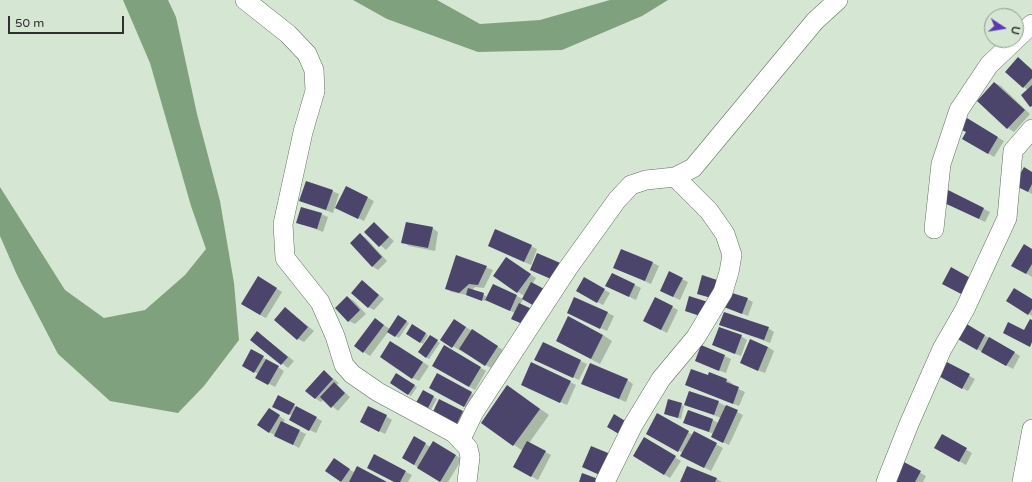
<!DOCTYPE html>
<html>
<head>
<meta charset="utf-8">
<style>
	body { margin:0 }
	#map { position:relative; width:1032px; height:482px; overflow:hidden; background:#d5e6d3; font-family:"Varela Round",sans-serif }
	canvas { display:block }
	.north { position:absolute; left:984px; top:8px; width:40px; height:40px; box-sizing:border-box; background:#d5e6d3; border:1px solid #929e90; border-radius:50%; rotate:102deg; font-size:11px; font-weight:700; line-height:16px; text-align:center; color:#2d332c }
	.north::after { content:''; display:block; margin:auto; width:14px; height:18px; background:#5c39b2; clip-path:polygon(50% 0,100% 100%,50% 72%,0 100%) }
	.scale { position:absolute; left:8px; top:16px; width:116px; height:18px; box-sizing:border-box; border:2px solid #2d332c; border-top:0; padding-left:5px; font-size:12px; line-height:14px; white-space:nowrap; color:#2d332c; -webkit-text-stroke:3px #d5e6d3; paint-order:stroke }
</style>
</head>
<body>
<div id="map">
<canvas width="1032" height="482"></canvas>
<div class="north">U</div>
<div class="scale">50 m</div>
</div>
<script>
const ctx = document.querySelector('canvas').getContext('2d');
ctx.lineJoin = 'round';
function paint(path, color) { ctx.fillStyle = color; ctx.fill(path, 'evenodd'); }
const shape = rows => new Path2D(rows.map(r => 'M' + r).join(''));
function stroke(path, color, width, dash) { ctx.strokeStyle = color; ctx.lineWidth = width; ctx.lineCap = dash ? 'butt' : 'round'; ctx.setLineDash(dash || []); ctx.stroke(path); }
paint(shape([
	[123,0,168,0,176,17,197,114,220,201,234,283,239,340,204,386,178,413,110,401,58,354,17,275,0,236,0,187,65,290,104,318,145,310,185,275,206,249,191,206,150,63],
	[353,0,437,0,480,24,540,20,610,0,668,0,642,16,562,50,478,52,387,19]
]), '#80a17d');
paint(shape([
	[1018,58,1032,69,1032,107,1028,90,1024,87],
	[995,83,1001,86,1030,114,1014,132,1008,128],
	[967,119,1004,141,994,157,964,138,967,132],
	[1032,173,1032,194,1016,185],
	[946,190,990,212,985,222,948,204],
	[332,191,339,194,333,213,300,201],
	[368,198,374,201,364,221,343,211],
	[321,214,328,217,323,232,298,222],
	[374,223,394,241,386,250,365,232],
	[432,228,438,232,435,251,409,246,403,242],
	[360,235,366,238,387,261,378,270,372,266],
	[531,246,537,249,531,265,495,249],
	[1032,250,1032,277,1013,265],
	[457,257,493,270,484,288,475,287,472,290,486,296,485,301,467,295,452,292,446,289],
	[512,262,536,278,515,313,493,303,493,285,523,299,524,296,494,276],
	[653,263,659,266,651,284,614,268],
	[612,274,641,288,636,300,613,289],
	[584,278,610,293,603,305,577,291],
	[682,279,688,282,680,300,667,294],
	[264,281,282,292,266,318,260,315],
	[362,281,384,299,374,310,368,307],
	[347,297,354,301,366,314,355,324,349,321],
	[747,299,753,302,748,316,725,307],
	[1032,299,1032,316,1008,300],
	[672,307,678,310,667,333,650,324],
	[285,308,314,331,304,342,298,339],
	[568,313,608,313,614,316,607,331],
	[401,318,409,323,399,338,388,332,370,356,364,352,375,319,390,329],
	[461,324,503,350,491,368,442,340],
	[721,324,768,328,774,332,770,343],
	[965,324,1020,356,1013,369,957,338],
	[412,325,428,335,423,344,407,334],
	[257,332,294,361,288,368,252,340],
	[603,335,612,341,600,364,566,346],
	[741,336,747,340,741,356,713,345],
	[433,338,440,343,429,359,426,357],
	[543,344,587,364,579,380,542,363],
	[397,345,429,366,419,381,413,378],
	[444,346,486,371,475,390,433,365],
	[702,346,731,359,726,373,702,364],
	[768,347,774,351,765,373,747,366],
	[252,350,284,371,275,387,257,377,258,374,243,365],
	[943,361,975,379,968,391,936,374],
	[324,372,339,383,337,385,350,397,338,411,324,399,321,402,315,398],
	[709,373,727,380,733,384,732,386,745,392,739,406,686,385,708,376],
	[396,374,417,387,411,396,391,383],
	[438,374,478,397,471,410,430,388],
	[627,380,633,384,626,402,589,387],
	[570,382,576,385,567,405,528,388],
	[508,386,549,415,529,443,551,455,538,480,514,467,523,451,482,423],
	[424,391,437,399,428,415],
	[278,397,322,421,316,433,297,424,293,416,273,406],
	[439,400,469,415,461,433],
	[669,400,684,406,681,419,668,415],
	[718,402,743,415,729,445,718,440,714,434,685,423,713,420,718,423,721,418,685,404],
	[275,413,285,420,283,423,306,434,299,448,269,432],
	[658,415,693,435,694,432,723,448,711,471,688,459,683,453,648,433],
	[386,416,392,420,385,434,368,425],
	[943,436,972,453,966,465,936,448],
	[414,438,431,447,433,442,462,459,448,482,442,482,403,458],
	[645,438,681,461,670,478,634,456],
	[902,462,926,476,923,482,892,482],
	[340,463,355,473,385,482,343,482,326,471],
	[406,472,412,475,408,482,396,482],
	[717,479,722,482,681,482]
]), '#0003');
paint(shape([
	[1018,57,1032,70,1032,78,1023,88,1005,72],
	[994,82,1025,110,1007,129,977,101],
	[1032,85,1032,106,1030,107,1021,95],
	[967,118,998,137,988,154,962,139,966,132,960,129],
	[1024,167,1032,172,1032,184,1028,192,1014,185],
	[306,181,333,190,326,210,299,201],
	[346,186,368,197,358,219,335,208],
	[946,189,984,208,979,219,940,201],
	[301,207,322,213,317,229,296,223],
	[374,222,389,237,379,247,364,232],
	[406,222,433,227,428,248,401,243],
	[495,229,532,245,524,262,488,246],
	[360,233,382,257,372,267,350,243],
	[1024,244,1032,249,1032,264,1026,274,1011,266],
	[621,249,653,262,645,281,613,268],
	[537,253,565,265,558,282,530,270],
	[456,255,487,266,478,285,469,284,459,293,445,289],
	[506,257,531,274,517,293,493,276],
	[951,267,974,280,965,296,942,284],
	[669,271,683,278,673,297,660,291],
	[612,273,635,284,629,297,605,286],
	[702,275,720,281,715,299,697,294],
	[258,276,277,288,260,315,241,304],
	[584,277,605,289,597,303,576,291],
	[362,280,379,295,368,308,351,293],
	[531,282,548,291,538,308,522,299],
	[493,284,517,295,510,311,485,300],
	[468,288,484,293,482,301,466,295],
	[1014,288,1032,299,1032,309,1028,315,1006,301],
	[729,292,748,298,742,314,724,307],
	[347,296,360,310,348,322,335,308],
	[689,296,711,303,706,318,685,311],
	[574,297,608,312,600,329,567,313],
	[655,297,673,306,661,330,643,321],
	[519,303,534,310,527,326,511,319],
	[285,307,308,327,297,340,274,320],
	[724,312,769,327,764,340,719,325],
	[398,315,407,321,395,337,387,332],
	[568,316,603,335,591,359,556,341],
	[375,318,384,325,363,353,354,346],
	[454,319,466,327,452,348,440,340],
	[1030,319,1032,320,1032,342,1030,347,1003,333,1008,322,1024,330],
	[965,323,985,335,977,350,956,338],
	[412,324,426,333,420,343,406,334],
	[719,327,742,335,735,354,712,345],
	[472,329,498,346,485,366,459,349],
	[257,331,288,357,281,365,250,340],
	[430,335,438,340,426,358,418,352],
	[989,337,1015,352,1006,366,981,352],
	[750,339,768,347,758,371,740,363],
	[390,341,423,362,412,379,380,357],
	[543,342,581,360,573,378,534,360],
	[444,345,481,367,469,387,432,366],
	[701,345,725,355,719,371,695,361],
	[251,349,264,356,254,373,242,366],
	[266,359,279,366,268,385,255,378],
	[943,360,970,374,962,389,935,374],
	[531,362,571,381,560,403,521,385],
	[590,363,628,379,619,399,581,384],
	[691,369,708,375,709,372,727,379,726,382,739,387,733,404,685,385],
	[324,370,333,379,315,399,305,391],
	[396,373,415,385,408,395,390,383],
	[437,373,472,392,464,407,429,388],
	[334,382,345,393,331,408,320,397],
	[507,385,540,409,513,446,481,423],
	[423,390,434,396,425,414,413,408],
	[689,391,719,401,714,415,684,405],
	[278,395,295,404,289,415,272,407],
	[439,399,463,411,454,430,430,418],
	[668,399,682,403,678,418,664,414],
	[726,405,738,410,723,443,711,437],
	[296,406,317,417,309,431,289,420],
	[368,406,387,415,379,432,360,422],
	[269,408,280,415,269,433,257,425],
	[688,410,713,419,709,432,683,423],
	[657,413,689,431,678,452,646,434],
	[614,414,630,424,624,437,607,427],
	[281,421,300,430,293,445,274,436],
	[694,431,717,443,704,468,680,456],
	[942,434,967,448,959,462,934,448],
	[414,436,426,443,414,465,402,458],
	[644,437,676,456,664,475,633,456],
	[433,441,456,455,440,482,417,468],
	[527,441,546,451,531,477,513,467],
	[591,446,613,455,604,477,582,467],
	[374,454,406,471,400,482,394,482,367,468],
	[334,458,350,469,341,482,325,471],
	[902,461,921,471,915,482,891,482],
	[357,466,387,482,349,482],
	[687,466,717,478,715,482,680,482],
	[582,473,601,480,601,482,579,482]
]), '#4c456b');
const minor = shape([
	[245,0,288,34,307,54,314,70,315,91,303,132,283,224,285,258,320,302,335,336,344,365,352,374,378,392,454,433,468,448,470,457,467,482],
	[934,229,941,164,959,110,989,65,1032,24],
	[461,439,474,412,568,268,617,200,631,185,646,180,675,177,693,168,815,21,838,0],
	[605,482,633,425,661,379,696,337,723,292,729,272,732,255,725,234,709,211,675,177],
	[886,482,909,424,942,349,965,309,1007,218,1013,151,1032,129],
	[1022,482,1032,429]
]);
stroke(minor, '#627161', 20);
stroke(minor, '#fff', 19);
</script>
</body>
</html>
